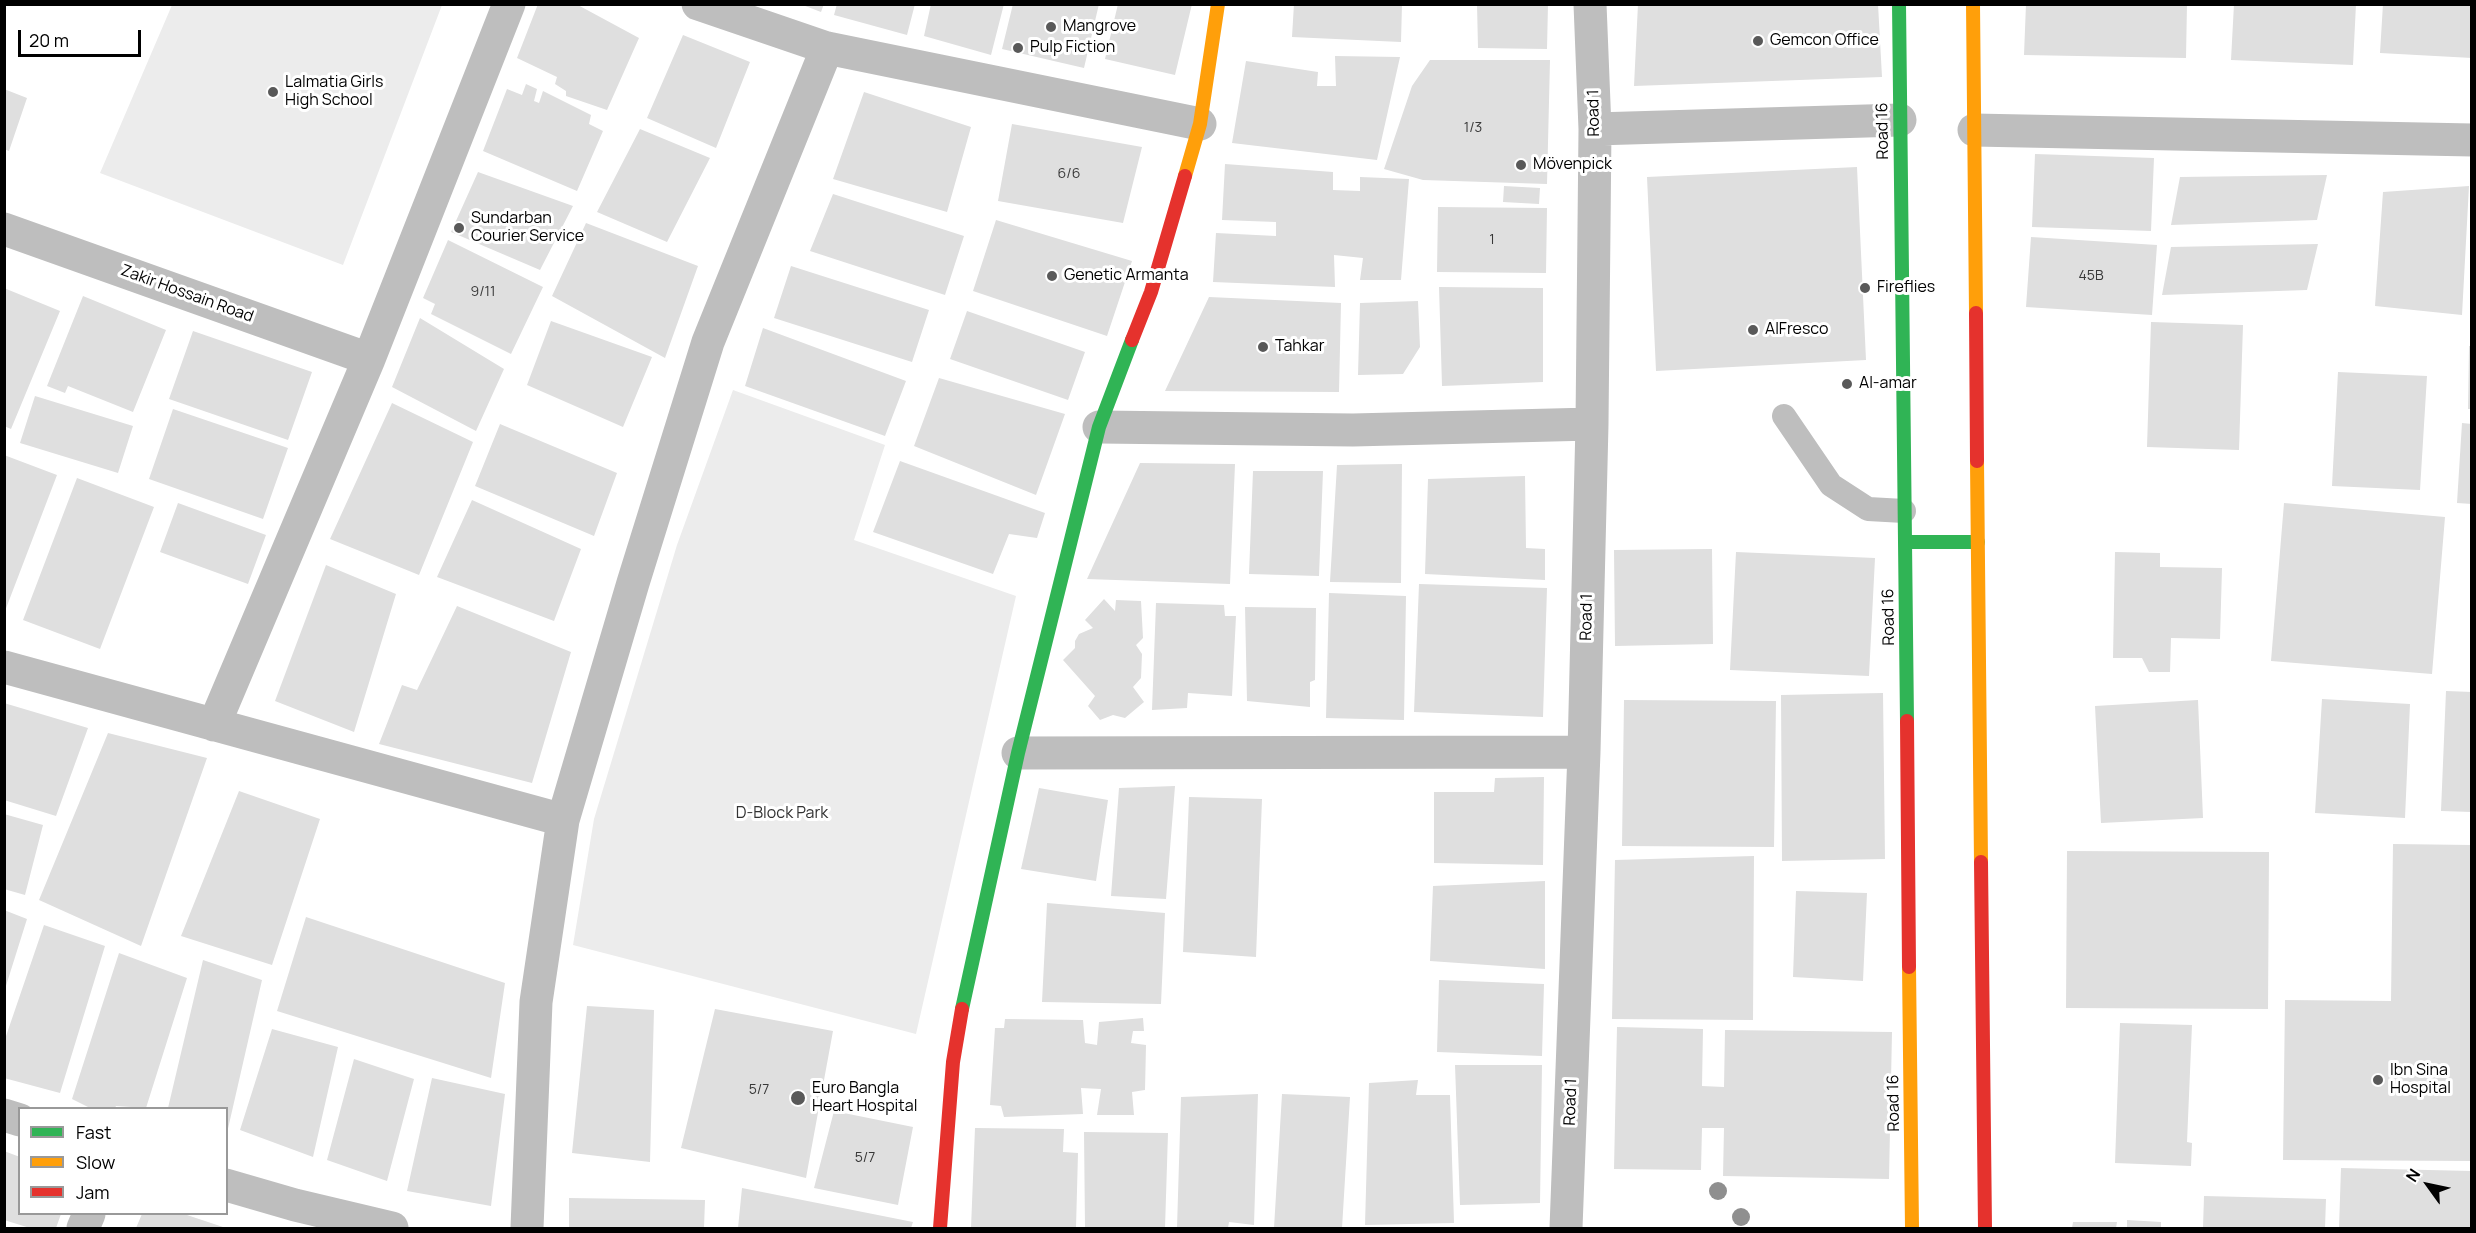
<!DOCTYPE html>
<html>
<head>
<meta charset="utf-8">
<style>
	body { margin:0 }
	#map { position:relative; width:2476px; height:1233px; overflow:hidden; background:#fff; font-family:Manrope,sans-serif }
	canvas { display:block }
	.frame { position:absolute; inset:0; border:6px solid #000; pointer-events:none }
	.legend { position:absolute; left:18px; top:1107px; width:210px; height:108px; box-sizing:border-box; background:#fff; border:2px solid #999; margin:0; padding:8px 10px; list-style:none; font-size:18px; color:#000 }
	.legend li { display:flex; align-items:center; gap:12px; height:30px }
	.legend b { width:30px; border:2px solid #999 }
	.north { position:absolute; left:2398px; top:1155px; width:60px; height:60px; -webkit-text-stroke:4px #fff; paint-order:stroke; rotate:303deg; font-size:16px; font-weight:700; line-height:24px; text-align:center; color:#000 }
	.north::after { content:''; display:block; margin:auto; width:21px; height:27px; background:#000; clip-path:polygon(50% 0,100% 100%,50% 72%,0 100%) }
	.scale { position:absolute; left:18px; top:30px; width:123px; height:27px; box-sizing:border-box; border:3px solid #000; border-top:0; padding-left:8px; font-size:18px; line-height:21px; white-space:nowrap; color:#000; -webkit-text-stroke:4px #fff; paint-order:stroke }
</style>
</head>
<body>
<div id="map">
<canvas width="2476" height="1233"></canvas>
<div class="frame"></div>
<ul class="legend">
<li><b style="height:8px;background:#30b455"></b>Fast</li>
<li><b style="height:8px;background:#ff9f0a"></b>Slow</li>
<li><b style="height:8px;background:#e5322d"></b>Jam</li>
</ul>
<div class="north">N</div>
<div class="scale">20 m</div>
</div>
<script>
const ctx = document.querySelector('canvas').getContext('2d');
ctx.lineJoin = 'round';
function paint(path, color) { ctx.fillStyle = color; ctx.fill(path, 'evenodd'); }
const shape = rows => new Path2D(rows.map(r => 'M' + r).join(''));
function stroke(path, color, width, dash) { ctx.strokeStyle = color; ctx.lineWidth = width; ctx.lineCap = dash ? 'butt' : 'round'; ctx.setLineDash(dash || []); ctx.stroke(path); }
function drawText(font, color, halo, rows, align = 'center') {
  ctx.font = font + ' Manrope,sans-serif'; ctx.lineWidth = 6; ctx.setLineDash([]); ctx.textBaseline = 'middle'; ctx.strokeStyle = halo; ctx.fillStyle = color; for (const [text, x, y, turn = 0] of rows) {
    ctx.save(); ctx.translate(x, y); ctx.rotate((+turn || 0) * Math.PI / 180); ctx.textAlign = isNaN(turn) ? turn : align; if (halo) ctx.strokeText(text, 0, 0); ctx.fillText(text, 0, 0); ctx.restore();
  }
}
paint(shape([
	[172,5,442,5,343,265,100,173],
	[733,390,885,445,854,540,1016,596,916,1034,573,945,594,819,677,545]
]), '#ececec');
paint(shape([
	[538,4,576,4,639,38,607,110,566,96,566,91,555,84,557,77,517,58],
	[800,4,824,4,821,12],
	[837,4,915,4,907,35,834,15],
	[931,4,1004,4,991,55,924,36],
	[1013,4,1099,4,1084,68,1002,49],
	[1118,4,1192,4,1175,75,1105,59],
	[1294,4,1402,4,1401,42,1292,37],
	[1477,4,1548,4,1547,49,1478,48],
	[1638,4,1878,4,1882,77,1634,86],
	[2026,4,2187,4,2186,58,2024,55],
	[2234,4,2356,4,2353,65,2231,60],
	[2383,4,2472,4,2472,58,2380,53],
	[683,35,750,62,716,148,647,118],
	[1335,56,1400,57,1377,160,1232,143,1246,61,1318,72,1317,86,1336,86],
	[1430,60,1550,60,1547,184,1423,180,1384,169,1412,86],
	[526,84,537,89,534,101,539,103,543,91,591,115,589,124,603,131,577,191,483,151,507,89,522,95],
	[4,89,27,98,9,151,4,149],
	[864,92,971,127,947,212,833,179],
	[1012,124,1142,147,1123,223,998,201],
	[640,129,710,158,667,242,597,212],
	[2035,154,2154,158,2151,231,2032,227],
	[1225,164,1333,172,1333,190,1360,191,1360,177,1409,179,1401,280,1360,280,1363,258,1334,255,1335,287,1213,282,1216,233,1276,236,1276,222,1222,220],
	[1857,167,1866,360,1656,371,1647,177],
	[478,172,573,206,540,270,451,232],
	[2327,175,2317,220,2171,225,2180,177],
	[1504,186,1540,188,1539,204,1503,202],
	[2469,186,2462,315,2375,306,2383,192],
	[833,194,964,236,945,295,810,251],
	[1438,207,1547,208,1546,273,1437,272],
	[996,220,1132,261,1107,336,973,291],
	[586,223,698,266,665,358,552,296],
	[2031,237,2157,245,2152,315,2026,307],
	[448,240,543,287,511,354,431,314,435,304,423,298],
	[2318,244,2307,290,2162,295,2171,247],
	[791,266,929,310,912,362,774,318],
	[1439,287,1543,288,1543,382,1442,386],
	[4,288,60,311,11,429,4,426],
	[83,296,166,330,133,412,68,386,65,393,47,386],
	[1209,297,1341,303,1339,392,1165,391],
	[1418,301,1420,347,1403,374,1358,375,1360,303],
	[967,311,1085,352,1068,400,950,359],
	[420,318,504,369,476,431,392,387],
	[551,321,652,357,623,427,527,385],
	[2151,322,2243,325,2239,450,2147,447],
	[763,328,906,381,885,436,745,386],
	[193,331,312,372,288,440,169,399],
	[2469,346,2472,346,2472,409,2468,409],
	[2338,372,2427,376,2420,490,2332,486],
	[939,378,1065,414,1036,495,914,446],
	[35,396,133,426,118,473,20,443],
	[392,403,473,442,419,575,330,539],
	[173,409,288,448,263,519,149,479],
	[2462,423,2472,424,2472,504,2457,503],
	[500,424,617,473,594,536,475,486],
	[4,455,57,475,5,611,4,611],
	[900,461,1045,513,1037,538,1009,534,993,574,873,532],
	[1140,463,1235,464,1230,584,1087,579],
	[1402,464,1401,583,1330,582,1337,465],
	[1253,471,1323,471,1319,576,1249,574],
	[1525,476,1526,548,1545,549,1545,580,1425,574,1428,479],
	[77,478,154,507,100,649,23,620],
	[472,500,581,549,554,621,437,577],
	[178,503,266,535,248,584,160,552],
	[2284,503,2445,517,2432,674,2271,661],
	[1712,549,1713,644,1615,646,1614,550],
	[1736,552,1875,558,1869,676,1730,670],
	[2115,552,2160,553,2160,567,2222,568,2220,639,2171,638,2170,672,2149,672,2142,658,2113,658],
	[326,565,396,594,354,732,275,701],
	[1419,584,1547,588,1543,717,1414,712],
	[1329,593,1406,596,1404,720,1326,718],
	[1104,599,1115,611,1116,600,1141,601,1143,638,1136,645,1142,654,1141,678,1133,687,1144,702,1125,718,1113,715,1100,720,1088,706,1095,696,1063,660,1075,648,1075,641,1079,634,1093,628,1085,620],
	[1156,603,1224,605,1225,616,1236,616,1232,696,1188,693,1187,708,1152,710],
	[457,606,571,652,532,783,379,744,402,685,417,690],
	[1245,607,1316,608,1315,680,1310,682,1310,707,1247,701],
	[2446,691,2472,692,2472,812,2441,811],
	[1883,693,1885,859,1782,861,1781,695],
	[2322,699,2410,704,2405,818,2315,813],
	[1624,700,1776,701,1774,847,1622,846],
	[2198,700,2203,818,2101,823,2095,706],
	[4,703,88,728,56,816,4,800],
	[108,733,207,758,141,946,39,900],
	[1544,777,1543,865,1434,863,1434,792,1494,792,1495,778],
	[1175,786,1166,899,1111,896,1119,788],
	[1039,788,1108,800,1096,881,1021,869],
	[239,791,320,819,272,965,181,936],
	[1189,797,1262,799,1256,957,1183,952],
	[4,814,43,825,25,895,4,889],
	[2393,844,2472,845,2472,1161,2283,1160,2285,1000,2391,1001],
	[2067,851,2269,852,2268,1009,2066,1008],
	[1754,856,1753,1020,1612,1019,1615,860],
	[1545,881,1545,969,1430,961,1433,886],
	[1796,891,1867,893,1863,981,1793,977],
	[1047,903,1165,913,1161,1004,1042,1002],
	[4,910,27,919,5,989,4,989],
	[306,917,505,983,491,1078,277,1011],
	[44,925,105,946,60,1093,4,1078,4,1042],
	[119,953,187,978,146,1108,116,1106,115,1108,90,1108,72,1099],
	[203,960,262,980,227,1133,226,1108,168,1108],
	[1439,980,1544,984,1542,1056,1437,1052],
	[587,1006,654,1010,650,1162,572,1153],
	[715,1009,833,1031,806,1178,681,1148],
	[1143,1018,1144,1031,1133,1031,1131,1043,1146,1045,1145,1090,1132,1092,1134,1115,1097,1115,1101,1089,1081,1088,1083,1114,1004,1117,1001,1106,990,1105,995,1028,1004,1028,1005,1019,1083,1020,1085,1043,1097,1045,1099,1022],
	[2120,1023,2192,1025,2187,1142,2192,1143,2191,1166,2115,1163],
	[1617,1027,1703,1029,1702,1086,1724,1087,1725,1030,1892,1032,1889,1179,1723,1176,1724,1128,1702,1128,1701,1170,1614,1169],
	[272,1029,338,1047,313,1157,240,1130],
	[354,1059,414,1079,387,1181,327,1160],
	[1455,1065,1542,1065,1540,1203,1460,1205],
	[432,1078,505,1094,491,1206,407,1191],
	[1418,1080,1416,1095,1450,1095,1454,1223,1365,1225,1369,1083],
	[1258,1094,1254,1225,1229,1222,1228,1228,1177,1228,1181,1097],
	[1282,1094,1350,1097,1342,1228,1274,1228],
	[834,1111,913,1127,898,1205,814,1188],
	[975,1128,1064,1129,1063,1152,1078,1153,1076,1228,971,1228],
	[1084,1132,1168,1133,1165,1228,1085,1228],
	[4,1151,20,1157,20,1214,61,1214,56,1228,30,1228,4,1220],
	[2341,1168,2472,1171,2472,1228,2339,1228],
	[742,1188,913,1222,911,1228,738,1228],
	[2204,1196,2326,1199,2325,1228,2203,1228],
	[569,1198,705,1200,704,1228,569,1228],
	[142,1214,184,1214,226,1228,136,1228],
	[2127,1220,2161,1222,2161,1228,2127,1228],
	[2073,1222,2117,1222,2116,1228,2072,1228]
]), '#dfdfdf');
stroke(shape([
	[1784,416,1831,485,1868,509,1904,511]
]), '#bebebe', 24);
stroke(shape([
	[698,4,827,48,1200,124],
	[1595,129,1900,120],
	[1974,130,2472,140],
	[4,229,369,359],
	[1099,427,1353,430,1592,424],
	[4,667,563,820],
	[214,725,369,359,509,4],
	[1018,753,1584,752],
	[4,1115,20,1120],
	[226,1185,295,1205,392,1228],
	[83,1228,89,1214],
	[527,1228,536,1002,563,820,633,583,708,342,827,48],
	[1566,1228,1584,752,1592,424,1595,129,1590,4]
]), '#bebebe', 33);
stroke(shape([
	[1899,4,1907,721],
	[1905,542,1978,542],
	[962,1009,1018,753,1099,427,1132,340]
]), '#30b455', 14);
stroke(shape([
	[1973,4,1976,313],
	[1185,176,1200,124,1218,4],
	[1977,461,1981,862],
	[1909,967,1912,1228]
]), '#ff9f0a', 14);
stroke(shape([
	[1976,313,1977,461],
	[1132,340,1151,292,1185,176],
	[1907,721,1909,967],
	[1981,862,1985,1228],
	[940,1228,953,1062,962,1009]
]), '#e5322d', 14);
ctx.fillStyle = '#8f8f8f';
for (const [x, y] of [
	[1718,1191],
	[1741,1217]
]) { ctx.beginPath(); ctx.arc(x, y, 9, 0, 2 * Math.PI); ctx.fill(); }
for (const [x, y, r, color] of [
	[1051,27,6,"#595959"],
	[1758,41,6,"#595959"],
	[1018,48,6,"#595959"],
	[273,92,6,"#595959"],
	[1521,165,6,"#595959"],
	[459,228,6,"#595959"],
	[1052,276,6,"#595959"],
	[1865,288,6,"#595959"],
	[1753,330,6,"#595959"],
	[1263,347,6,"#595959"],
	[1847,384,6,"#595959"],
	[2378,1080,6,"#595959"],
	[798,1098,8,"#595959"]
]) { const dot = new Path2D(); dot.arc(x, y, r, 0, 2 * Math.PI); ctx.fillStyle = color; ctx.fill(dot); stroke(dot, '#fff', 2); }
drawText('14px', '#383838', null, [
	["1/3",1473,128],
	["6/6",1069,174],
	["1",1492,240],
	["45B",2091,276],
	["9/11",483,292],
	["5/7",759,1090],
	["5/7",865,1158]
]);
drawText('16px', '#000', '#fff', [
	["Mangrove",1063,27],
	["Gemcon Office",1770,41],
	["Pulp Fiction",1030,48],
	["Lalmatia Girls",285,83],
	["High School",285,101],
	["Mövenpick",1533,165],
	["Sundarban",471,219],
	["Courier Service",471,237],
	["Genetic Armanta",1064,276],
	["Fireflies",1877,288],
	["AlFresco",1765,330],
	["Tahkar",1275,347],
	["Al-amar",1859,384],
	["Ibn Sina",2390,1071],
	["Hospital",2390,1089],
	["Euro Bangla",812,1089],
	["Heart Hospital",812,1107]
], 'left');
drawText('16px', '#000', '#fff', [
	["Road 1",1594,113,-91],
	["Road 16",1883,131,-91],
	["Zakir Hossain Road",187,294,20],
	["Road 1",1587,617,-89],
	["Road 16",1889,617,-91],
	["Road 1",1571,1102,-88],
	["Road 16",1894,1103,-91]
]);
drawText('16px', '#333', '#fff', [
	["D-Block Park",782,814]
]);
</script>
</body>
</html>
